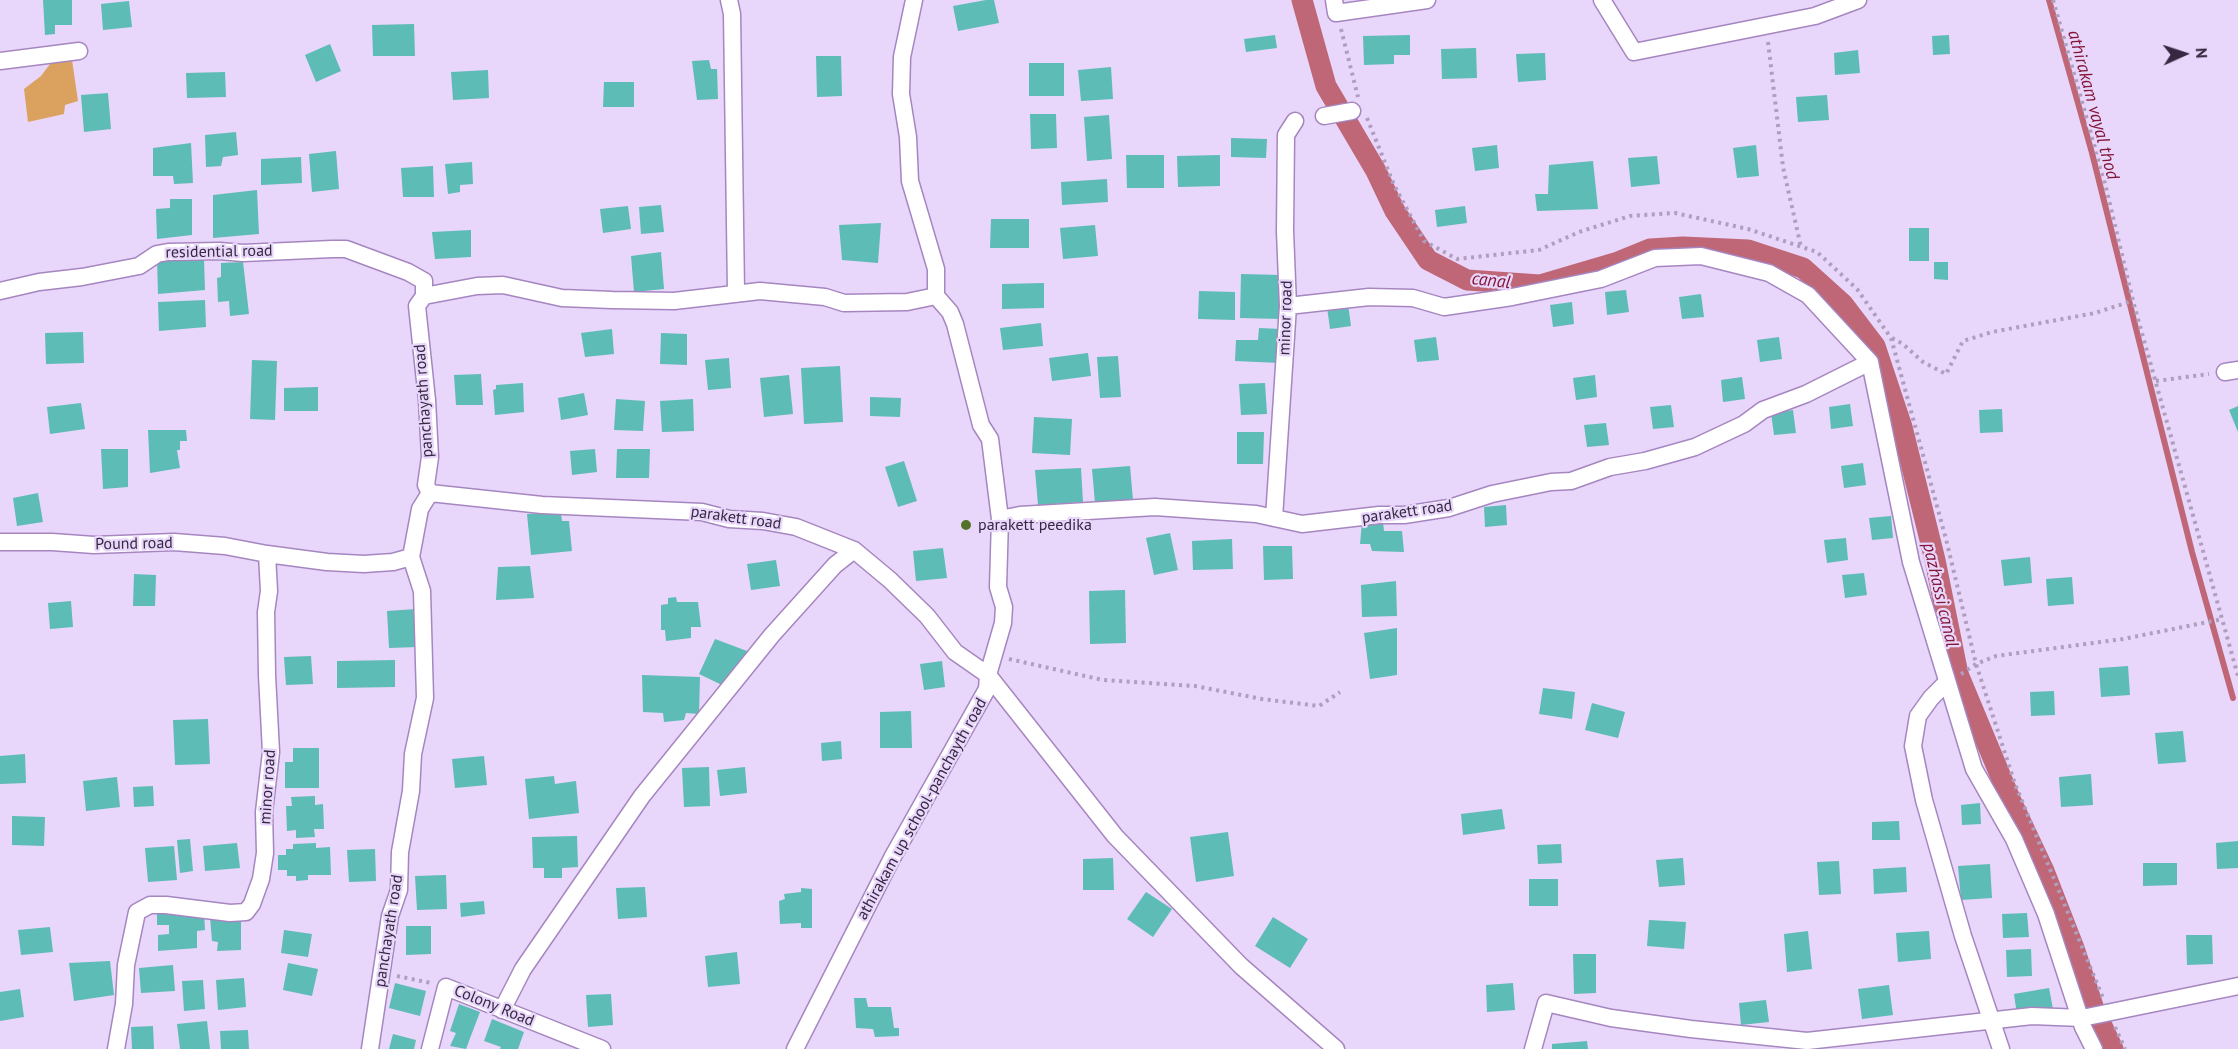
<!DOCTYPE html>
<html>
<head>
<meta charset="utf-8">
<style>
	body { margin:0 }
	#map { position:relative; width:2238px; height:1049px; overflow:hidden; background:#e9d6fb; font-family:"PT Sans",sans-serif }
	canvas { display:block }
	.north { position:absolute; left:2154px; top:24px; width:60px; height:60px; -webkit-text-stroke:4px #e9d6fb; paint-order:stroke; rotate:87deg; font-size:16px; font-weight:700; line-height:24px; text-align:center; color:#352840 }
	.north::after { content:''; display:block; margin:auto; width:21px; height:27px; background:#352840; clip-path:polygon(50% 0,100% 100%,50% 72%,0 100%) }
</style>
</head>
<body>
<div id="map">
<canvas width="2238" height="1049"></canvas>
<div class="north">N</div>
</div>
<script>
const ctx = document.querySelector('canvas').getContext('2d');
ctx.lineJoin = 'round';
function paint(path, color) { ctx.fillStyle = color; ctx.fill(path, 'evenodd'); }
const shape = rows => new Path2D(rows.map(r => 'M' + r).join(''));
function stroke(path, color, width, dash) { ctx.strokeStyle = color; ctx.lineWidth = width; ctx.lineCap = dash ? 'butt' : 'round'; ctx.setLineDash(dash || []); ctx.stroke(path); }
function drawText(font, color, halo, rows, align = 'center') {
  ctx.font = font + ' "PT Sans",sans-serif'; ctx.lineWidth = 4.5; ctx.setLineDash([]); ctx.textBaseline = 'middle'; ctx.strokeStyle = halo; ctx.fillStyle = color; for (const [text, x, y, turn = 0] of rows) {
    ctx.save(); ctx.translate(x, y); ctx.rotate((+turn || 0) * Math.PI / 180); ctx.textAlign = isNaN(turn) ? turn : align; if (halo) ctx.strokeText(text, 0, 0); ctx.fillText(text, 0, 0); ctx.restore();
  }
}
paint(shape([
	[56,56,72,60,78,101,65,105,64,114,28,122,24,89,41,76]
]), '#daa15f');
stroke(shape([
	[2049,0,2092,153,2192,552,2233,698]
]), '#bf6777', 6);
stroke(shape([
	[1302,0,1326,86,1376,171,1395,211,1428,260,1467,280,1540,285,1618,262,1650,249,1683,247,1748,250,1803,268,1843,304,1875,346,1902,427,1935,560,1958,674,2011,801,2044,871,2074,948,2094,1009,2113,1049]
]), '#bf6777', 21);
paint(shape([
	[43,0,72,0,72,25,55,25,55,34,45,35],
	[986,0,994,0,999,23,958,31,953,6],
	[129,1,132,27,103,30,101,4],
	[414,24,415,56,373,56,372,25],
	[1275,35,1277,48,1246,52,1244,39],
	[1410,35,1410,55,1394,55,1394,64,1364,65,1363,36],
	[1949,35,1950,54,1933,55,1932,36],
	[330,44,341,71,316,82,305,55],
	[1476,48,1477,78,1442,79,1441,49],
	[1858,50,1860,73,1835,75,1834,53],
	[1545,53,1546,80,1518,82,1516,54],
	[816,56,841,56,842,96,817,97],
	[709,60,711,69,717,69,718,99,697,100,692,61],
	[1029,63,1064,63,1064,96,1029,96],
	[1111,67,1113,99,1081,101,1078,70],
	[488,70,489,98,453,100,451,72],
	[225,72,226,97,187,98,186,73],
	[604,82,634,82,634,107,603,107],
	[108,93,111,129,84,132,81,95],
	[1827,95,1829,120,1798,122,1796,97],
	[1030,114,1056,114,1057,148,1031,149],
	[1109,115,1112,159,1087,161,1084,117],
	[236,132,238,155,223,157,221,166,206,167,205,135],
	[1231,138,1267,139,1266,158,1231,157],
	[191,143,193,183,174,184,173,176,153,176,153,148],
	[1497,145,1499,168,1475,171,1472,148],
	[1756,145,1759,176,1737,178,1733,148],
	[336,151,339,189,312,192,309,154],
	[1126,155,1164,155,1164,188,1127,188],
	[1220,155,1220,186,1178,187,1177,156],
	[1657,156,1660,184,1631,187,1628,158],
	[301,157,302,183,261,185,261,159],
	[1593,161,1598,209,1537,211,1535,194,1548,194,1549,165],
	[472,162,473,184,460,185,460,192,448,194,445,164],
	[433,166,434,197,403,197,401,168],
	[1107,179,1108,202,1062,205,1061,182],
	[257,190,259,234,213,238,213,195],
	[170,199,192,199,192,235,157,239,156,209,170,208],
	[661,205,664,232,641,234,639,207],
	[628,206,631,229,603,233,600,209],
	[1465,206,1467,223,1437,227,1435,210],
	[991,219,1029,219,1029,248,990,248],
	[881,223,878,263,842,260,839,225],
	[1095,225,1098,256,1063,259,1060,228],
	[1909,228,1929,228,1929,261,1909,261],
	[471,230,471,257,435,259,432,232],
	[661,252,664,289,634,292,631,256],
	[157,259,204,259,205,290,158,294],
	[243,262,249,314,230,316,229,301,218,302,217,278,221,277,221,263],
	[1934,262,1948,262,1948,280,1934,279],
	[1241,274,1282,275,1281,319,1240,318],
	[1044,283,1044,308,1002,309,1002,284],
	[1626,290,1629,312,1607,315,1605,292],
	[1199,291,1235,292,1235,320,1198,319],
	[1701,294,1704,317,1682,319,1679,297],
	[205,300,206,327,159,331,158,302],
	[1572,302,1574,324,1553,327,1550,305],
	[1348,304,1351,326,1330,329,1327,307],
	[1041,323,1043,346,1003,350,1000,328],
	[1259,328,1281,329,1280,363,1235,361,1236,340,1258,340],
	[612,329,614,354,585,357,581,333],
	[83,332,84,363,46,364,45,333],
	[661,333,687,334,687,365,660,364],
	[1436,337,1439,360,1417,362,1414,340],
	[1779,337,1782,359,1760,362,1757,340],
	[1088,353,1091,376,1052,381,1049,358],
	[1118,356,1121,397,1100,398,1097,357],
	[729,358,731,388,708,390,705,360],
	[252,360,277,361,275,420,250,419],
	[840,366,843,422,804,424,801,368],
	[481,374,483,405,456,405,454,375],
	[789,375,793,414,764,417,760,378],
	[1595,375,1597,397,1576,400,1573,378],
	[1742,377,1745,399,1723,402,1721,380],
	[523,383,524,412,495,415,493,390,496,389,496,385],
	[1265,383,1267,414,1241,415,1239,384],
	[318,387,318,411,284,411,284,388],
	[584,393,588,415,561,420,558,398],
	[870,397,901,398,900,417,870,416],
	[616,399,645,401,643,431,614,430],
	[693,399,694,431,662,432,660,401],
	[81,403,85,429,50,434,47,407],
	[1850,404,1853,426,1831,429,1829,407],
	[1671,405,1674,427,1653,429,1650,407],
	[2238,406,2238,432,2229,410],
	[2002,409,2003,432,1980,433,1979,410],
	[1793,410,1796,433,1774,435,1771,413],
	[1034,417,1072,419,1070,455,1032,453],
	[1606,423,1609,445,1587,447,1584,425],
	[148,430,186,430,187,441,180,441,180,450,177,450,180,468,150,473],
	[1237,432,1264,432,1263,464,1237,464],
	[101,449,128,449,128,487,103,489],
	[595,449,597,472,572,475,570,451],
	[617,449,650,449,649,478,616,478],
	[904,461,917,501,898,507,885,467],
	[1863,463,1866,485,1844,488,1841,466],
	[1130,466,1133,500,1095,503,1092,469],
	[1081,468,1083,502,1038,505,1035,470],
	[38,493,43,522,17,526,13,498],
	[1506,505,1507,525,1485,527,1484,507],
	[561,513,562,521,569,521,572,551,531,555,527,514],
	[1891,516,1893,538,1872,540,1869,518],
	[1362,522,1383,522,1384,531,1402,531,1404,552,1372,551,1370,544,1360,544],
	[1170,533,1178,570,1154,575,1146,538],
	[1846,538,1848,560,1827,563,1824,540],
	[1232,539,1233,569,1193,570,1192,541],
	[1263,546,1292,546,1293,579,1264,580],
	[943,548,947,578,916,581,913,551],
	[2030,557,2032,583,2004,586,2001,560],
	[776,560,780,586,751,590,747,564],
	[530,566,534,598,496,600,498,567],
	[1864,573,1867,595,1845,598,1842,575],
	[134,574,156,575,155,606,133,606],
	[2072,577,2074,604,2048,606,2046,579],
	[1396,581,1397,616,1362,617,1361,585],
	[1125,590,1126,643,1090,644,1089,591],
	[676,597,677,602,698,602,701,627,691,627,691,638,666,641,665,630,661,630,661,605,668,604,668,598],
	[71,601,73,627,50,629,48,603],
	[416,609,418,647,389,648,387,611],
	[1397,628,1397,675,1370,679,1364,633],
	[715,639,747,651,737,675,724,686,699,674],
	[311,656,313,684,286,685,284,657],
	[395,660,395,687,337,688,337,661],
	[942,661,945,687,924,690,920,664],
	[2128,666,2130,695,2101,697,2099,668],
	[642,675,700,677,699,714,686,713,684,720,664,722,663,713,643,712],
	[1543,688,1575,692,1572,719,1539,714],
	[2054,691,2055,715,2031,716,2030,692],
	[1592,703,1625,712,1618,738,1585,730],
	[911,711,912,748,880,748,880,712],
	[208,719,210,764,175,765,173,720],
	[2183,731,2186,762,2158,764,2155,733],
	[841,741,842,759,822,761,821,743],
	[293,748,319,748,319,788,285,788,285,762,293,762],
	[25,754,26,783,0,784,0,756],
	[484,756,487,785,455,788,452,759],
	[709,767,710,806,684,807,682,768],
	[745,767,747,793,720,796,717,770],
	[2091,774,2093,805,2061,807,2059,777],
	[554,776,555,784,576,781,579,813,529,819,525,779],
	[117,777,120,807,86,811,83,781],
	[153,786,154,806,134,807,133,787],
	[315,796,315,805,323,804,324,829,314,829,315,837,296,838,296,830,287,831,286,806,292,806,291,797],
	[1980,803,1981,824,1962,825,1961,805],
	[1502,809,1505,829,1463,835,1461,814],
	[12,816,45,817,44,846,12,845],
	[1899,821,1900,840,1872,840,1872,822],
	[1228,832,1234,876,1196,882,1190,837],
	[577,836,578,867,562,868,562,878,544,878,544,868,533,868,532,837],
	[190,839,193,871,180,873,177,840],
	[2238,841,2238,868,2217,869,2216,843],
	[237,843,240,868,205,871,203,846],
	[316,843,316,848,330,847,331,875,308,875,308,880,296,881,296,876,287,876,287,870,278,870,278,855,286,855,286,849,293,849,293,844],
	[1561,844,1562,863,1538,864,1537,845],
	[174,846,177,880,148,882,145,848],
	[375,849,376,881,349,882,347,850],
	[1113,858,1114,890,1083,890,1083,859],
	[1683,858,1685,885,1659,887,1656,860],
	[1839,861,1841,894,1819,895,1817,862],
	[2143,863,2177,863,2177,885,2143,886],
	[1990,864,1992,898,1961,900,1958,866],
	[1906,867,1907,892,1874,894,1873,869],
	[446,875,447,909,417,910,415,876],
	[1529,879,1558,879,1558,906,1529,906],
	[645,887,647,917,618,919,616,888],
	[801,888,812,889,812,928,801,928,801,923,780,924,779,901,785,899,784,894,801,892],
	[1146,892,1172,909,1153,937,1127,919],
	[484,901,485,914,461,917,460,903],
	[157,911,204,912,205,930,197,931,197,948,158,951,158,935,169,934,169,925,157,925],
	[2027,913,2029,937,2003,938,2002,914],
	[241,916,241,950,217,951,218,942,212,941,210,917],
	[1273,917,1308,939,1290,968,1255,946],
	[1649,920,1686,922,1684,949,1647,946],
	[406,926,431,926,431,954,406,955],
	[50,927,53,952,21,955,18,930],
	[284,930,312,934,308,957,281,953],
	[1808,931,1812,969,1787,972,1784,934],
	[1929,931,1931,959,1898,962,1896,933],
	[2186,935,2212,935,2213,964,2187,965],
	[2031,949,2032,976,2007,977,2006,950],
	[737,952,740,984,708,987,705,956],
	[1573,954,1596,954,1596,993,1574,994],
	[110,961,114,995,74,1001,69,963],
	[288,963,318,969,312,996,283,990],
	[173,965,175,991,141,993,139,968],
	[244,978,246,1007,218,1010,216,980],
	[203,980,205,1009,184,1011,182,981],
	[395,983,426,991,420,1016,389,1008],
	[1513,983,1515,1010,1487,1012,1486,985],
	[1889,985,1893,1015,1862,1019,1858,989],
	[2049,988,2053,1009,2017,1015,2014,994],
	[20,989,24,1017,0,1021,0,992],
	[611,994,613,1025,588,1027,586,995],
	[854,998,866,998,868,1007,891,1007,894,1028,899,1028,899,1036,875,1037,873,1029,856,1028],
	[1766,1000,1769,1022,1741,1025,1739,1003],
	[459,1004,480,1012,466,1049,450,1046,456,1033,450,1031],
	[492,1019,524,1032,518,1049,500,1049,501,1047,484,1041],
	[207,1021,210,1049,180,1049,177,1024],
	[153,1026,154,1049,132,1049,131,1027],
	[248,1030,249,1049,221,1049,220,1031],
	[393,1034,416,1040,414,1049,389,1049],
	[1587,1041,1588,1049,1552,1049,1552,1044]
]), '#5dbcb5');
const street = shape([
	[729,0,732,14,736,292],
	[1334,0,1336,13,1427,0],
	[1602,0,1634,52,1815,16,1858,0],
	[0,61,79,51],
	[1324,116,1352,111],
	[0,291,39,282,82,277,139,266,157,254,168,252,220,251,243,253,332,249,346,249,408,272,424,281,424,296],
	[1288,306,1369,297,1413,298,1444,307,1512,297,1601,279,1655,258,1701,256,1769,273,1808,295,1870,362],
	[2225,372,2238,370],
	[430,493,542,505,702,512,729,519,763,521,796,527,854,550,890,580,927,616,955,652,988,675,1115,836,1241,966,1336,1049],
	[1274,518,1288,306,1285,231,1286,135,1295,121],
	[1000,519,1020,515,1155,507,1256,514,1302,524,1379,515,1404,515,1449,508,1492,494,1551,482,1571,481,1610,467,1645,461,1695,447,1744,424,1763,410,1806,394,1870,362,1911,562,1974,769,2014,839,2046,914,2083,1027,2094,1049],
	[0,542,52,542,94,545,174,542,225,546,267,554],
	[1947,682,1931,698,1918,716,1913,746,1924,800,1963,936,2001,1049],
	[502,1010,523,969,642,796,772,635,835,565,854,550],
	[116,1049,124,1004,126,965,137,912,150,905,166,905,230,913,246,912,252,904,261,879,265,853,264,812,271,752,267,675,266,612,269,591,267,554,327,562,364,564,393,562,411,557],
	[370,1049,390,916,399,890,400,852,411,791,413,754,425,698,422,591,411,557,420,509,430,493,426,485,430,457,427,400,417,306,424,296,477,286,503,285,562,298,612,300,674,301,760,291,825,297,844,303,907,302,936,296],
	[430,1049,446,987,602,1049],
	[795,1049,892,858,987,689,988,675,1003,623,1004,607,998,587,1000,519,990,439,981,425,955,324,950,312,936,296,936,269,910,181,908,137,901,94,902,57,914,0],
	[1533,1049,1546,1003,1611,1018,1691,1029,1807,1041,2032,1016,2082,1018,2238,986]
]);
stroke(street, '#a686c0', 19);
stroke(shape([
	[2053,0,2103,175,2133,301,2238,676],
	[1341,29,1358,97],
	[1768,42,1783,167,1801,247],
	[1367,118,1394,185,1424,241,1457,259,1539,250,1579,232,1630,216,1675,213,1748,229,1817,252,1857,289,1891,338,1946,539,1976,664,2015,784,2103,998],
	[1892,338,1903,344,1923,362,1946,374,1963,341,1992,332,2095,313,2132,301],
	[2156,381,2209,374],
	[1009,659,1103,680,1195,686,1262,699,1319,706,1340,692],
	[1961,674,1976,664,1996,656,2123,639,2223,619],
	[397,976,431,983],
	[2115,1027,2125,1049]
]), '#af9ebe', 4, [3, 4.5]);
stroke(street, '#fff', 16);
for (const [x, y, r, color] of [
	[966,525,6,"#547329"]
]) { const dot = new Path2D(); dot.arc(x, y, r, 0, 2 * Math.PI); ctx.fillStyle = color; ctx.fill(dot); stroke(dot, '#e9d6fb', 2); }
drawText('16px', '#352840', '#e9d6fb', [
	["residential road",219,252,-1],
	["minor road",1286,318,-88],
	["panchayath road",424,401,-94],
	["parakett road",1407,512,-8],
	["parakett road",736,518,8],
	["Pound road",134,544,-1],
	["minor road",268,787,-86],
	["athirakam up school-panchayth road",922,809,-61],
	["panchayath road",389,931,-81],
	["Colony Road",494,1006,22]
]);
drawText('16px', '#352840', '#e9d6fb', [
	["parakett peedika",978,525]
], 'left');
drawText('italic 18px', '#841638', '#e9d6fb', [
	["athirakam vayal thod",2093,105,75],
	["canal",1491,281,6],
	["pazhassi canal",1940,595,77]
]);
</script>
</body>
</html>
